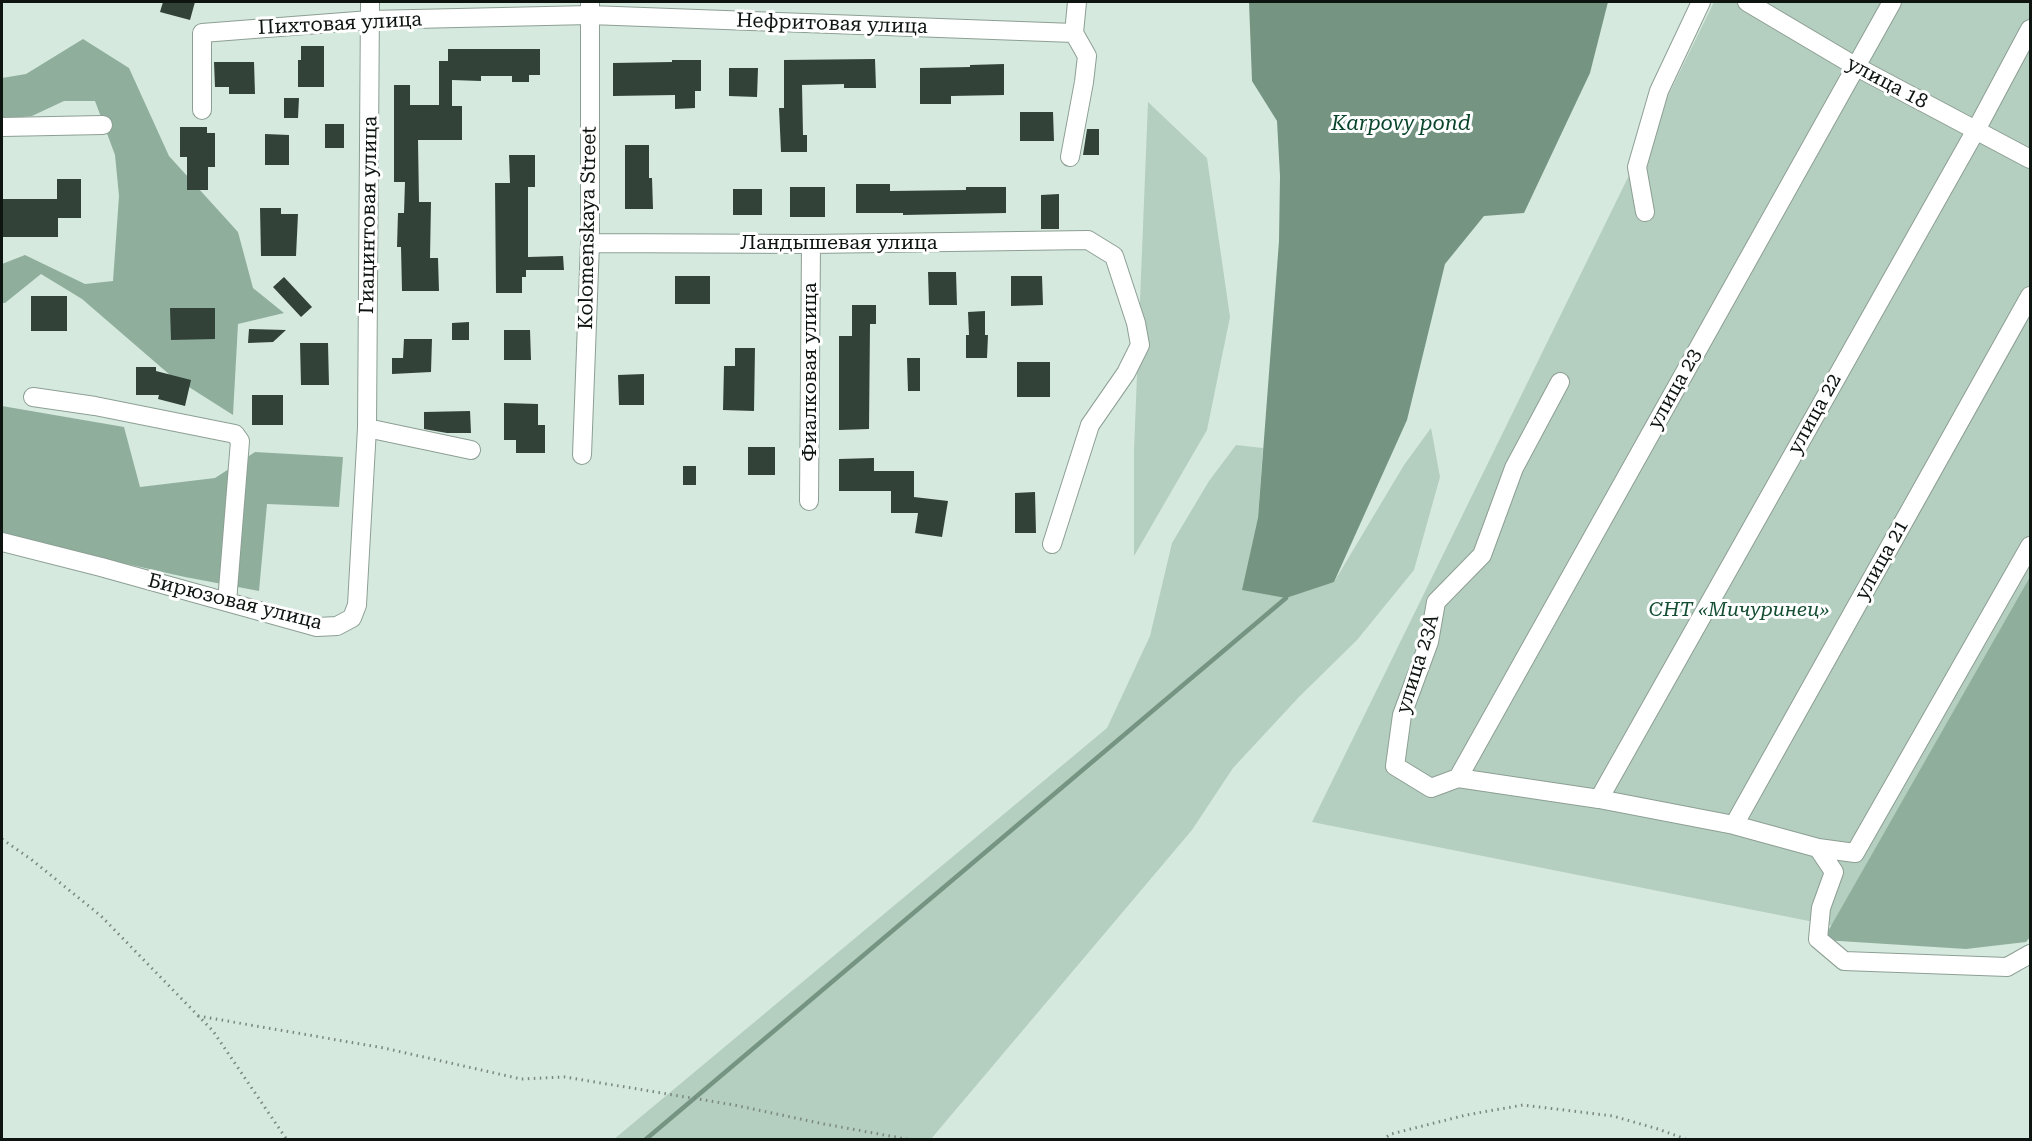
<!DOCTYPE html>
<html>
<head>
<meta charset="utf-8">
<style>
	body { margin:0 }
	#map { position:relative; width:2032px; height:1141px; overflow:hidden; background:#d6e9de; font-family:"Roboto Serif",serif }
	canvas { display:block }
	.frame { position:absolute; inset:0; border:3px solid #0e1511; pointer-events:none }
</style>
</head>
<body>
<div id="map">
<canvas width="2032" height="1141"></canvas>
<div class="frame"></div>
</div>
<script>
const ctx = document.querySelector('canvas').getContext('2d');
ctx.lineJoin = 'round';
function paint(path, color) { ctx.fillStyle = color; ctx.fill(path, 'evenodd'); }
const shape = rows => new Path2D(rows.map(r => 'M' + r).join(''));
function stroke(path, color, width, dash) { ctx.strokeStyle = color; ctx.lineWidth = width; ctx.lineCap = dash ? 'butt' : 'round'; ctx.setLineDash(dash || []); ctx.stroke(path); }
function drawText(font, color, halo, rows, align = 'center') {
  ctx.font = font + ' "Roboto Serif",serif'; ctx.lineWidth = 6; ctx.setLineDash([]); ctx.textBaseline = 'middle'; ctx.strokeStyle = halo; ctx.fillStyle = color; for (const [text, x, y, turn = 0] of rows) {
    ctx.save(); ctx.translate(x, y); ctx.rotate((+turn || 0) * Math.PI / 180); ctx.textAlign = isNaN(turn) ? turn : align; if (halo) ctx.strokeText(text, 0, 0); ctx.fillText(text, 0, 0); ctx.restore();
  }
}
paint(shape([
	[1714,2,2030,2,2030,905,1844,928,1312,822],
	[1148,102,1207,158,1230,317,1207,430,1134,556,1134,450],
	[1431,428,1440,477,1414,570,1357,640,1299,697,1233,768,1192,830,931,1139,613,1140,1107,728,1150,636,1172,543,1209,481,1236,445,1263,448,1258,518,1334,582,1404,465]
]), '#b4cebf');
paint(shape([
	[83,39,129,68,169,156,238,232,253,288,284,313,238,324,233,415,170,375,82,299,41,274,5,303,2,303,2,264,25,255,85,284,113,281,119,196,115,155,95,101,64,101,32,116,2,119,2,78,26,74],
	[2,406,124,427,140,487,215,478,255,452,343,457,339,507,267,504,259,591,185,577,2,536],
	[2030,577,2030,937,2026,942,1966,949,1823,940]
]), '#8faf9c');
paint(shape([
	[1249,2,1608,2,1590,73,1524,213,1484,216,1445,264,1407,420,1334,582,1286,598,1242,590,1258,518,1279,241,1280,176,1277,121,1252,81]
]), '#759582');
stroke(shape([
	[645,1140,1286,598]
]), '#759582', 4.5);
paint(shape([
	[163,2,195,2,190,20,160,12],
	[301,46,324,46,324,87,298,87,298,60,301,60],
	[448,49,540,49,540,75,529,75,529,82,512,82,512,76,481,76,481,81,452,80,452,106,462,106,462,140,418,140,419,202,431,202,430,258,438,258,439,291,402,291,401,247,397,247,398,213,404,213,405,182,394,182,394,85,410,85,410,105,439,105,439,61,448,61],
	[875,59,876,88,844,88,844,84,802,85,803,135,807,135,807,152,781,152,779,108,784,108,784,60],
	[672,60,701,60,701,91,695,91,695,108,675,109,675,95,613,96,613,63,672,62],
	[214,62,254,62,255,94,229,94,229,87,215,87],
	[1004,64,1004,95,951,96,951,104,920,104,920,68,970,67,970,65],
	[729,68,758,68,757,97,729,96],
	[284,98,299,98,298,118,284,118],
	[1020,112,1053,112,1054,141,1020,141],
	[325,124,344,124,344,148,325,148],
	[180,127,207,127,207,133,215,133,215,167,208,167,208,190,187,190,187,157,180,157],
	[1087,129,1099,129,1099,155,1083,155],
	[265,134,289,135,289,165,265,165],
	[625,145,649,145,649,178,652,178,653,209,625,209],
	[509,155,535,155,535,187,528,187,528,257,563,256,564,270,526,270,526,277,522,277,522,293,496,293,495,183,510,183],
	[57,179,81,179,81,218,58,218,58,237,2,237,2,199,57,199],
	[856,184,890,184,890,191,966,190,966,187,1006,187,1006,213,903,215,903,213,856,213],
	[790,187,825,187,825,217,790,217],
	[733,189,762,189,762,215,733,215],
	[1059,194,1059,229,1041,229,1041,195],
	[260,208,281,208,281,214,298,214,296,256,261,256],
	[928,272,956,272,957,305,929,305],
	[675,276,710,276,710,304,675,304],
	[1011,276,1042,276,1043,305,1011,306],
	[284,277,312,307,301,317,273,287],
	[31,296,67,296,67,331,31,331],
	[852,305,876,305,876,324,870,324,869,429,839,430,839,336,852,336],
	[170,308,215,308,215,339,171,340],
	[985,311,985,335,988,335,987,358,966,358,966,335,969,335,968,312],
	[469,322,469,340,452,340,452,323],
	[249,329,286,330,273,342,248,343],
	[504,330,530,330,531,360,504,360],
	[404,339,432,339,431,372,392,374,392,358,403,358],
	[300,343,328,343,329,385,301,385],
	[735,348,755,348,754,411,723,410,724,366,735,366],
	[907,358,920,358,920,391,908,391],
	[1017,362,1050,362,1050,397,1017,397],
	[136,367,156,367,156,371,191,380,185,406,158,399,159,395,136,395],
	[644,374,644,405,619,405,618,375],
	[252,395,283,395,283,425,252,425],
	[504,403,538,404,538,425,545,425,545,453,516,453,516,440,504,440],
	[470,411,471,433,447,433,424,429,424,412],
	[748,447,775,447,775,475,748,475],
	[874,458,874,471,914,471,914,497,948,501,942,537,915,533,918,513,891,513,891,491,839,491,839,459],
	[683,466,696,466,696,485,683,485],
	[1035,492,1036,533,1015,533,1015,493]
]), '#324239');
const minor = shape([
	[1747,2,1855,66,2030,159],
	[202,110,202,33,370,20,590,15,1074,33],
	[2,127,103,125],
	[1070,157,1084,82,1087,56,1074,33,1077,2],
	[1645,212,1637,167,1659,91,1701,2],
	[590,243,811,244,1088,240,1114,256,1136,323,1140,345,1126,373,1090,425,1052,544],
	[1560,382,1514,468,1482,555,1436,602,1429,642,1402,715,1395,766,1431,788,1458,778,1599,799,1734,825,1818,848,1855,853,2030,546],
	[33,397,95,406,235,434,240,441,227,602],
	[367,428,471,450],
	[582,455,590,243,590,2],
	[809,501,811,244],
	[2,542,101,567,317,627,337,626,352,618,357,605,367,428,370,2],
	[1458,778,1892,2],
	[1599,799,1976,130,2030,29],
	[1734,825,2030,296],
	[1818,848,1834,872,1821,908,1818,939,1844,961,2007,967,2030,954]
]);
stroke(minor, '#8d9f94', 20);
stroke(shape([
	[2,839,32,860,101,916,213,1031,287,1140],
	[198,1016,384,1048,521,1079,565,1077,734,1105,824,1124,912,1140],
	[1382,1140,1391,1134,1466,1115,1523,1105,1613,1116,1658,1129,1688,1140]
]), '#7a8880', 3, [1.5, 4.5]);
stroke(minor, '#fff', 18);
drawText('20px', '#0e1511', '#fff', [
	["Пихтовая улица",340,24,-3],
	["Нефритовая улица",832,24,2],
	["улица 18",1887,83,28],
	["Гиацинтовая улица",369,215,-89],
	["Kolomenskaya Street",588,228,-89],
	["Ландышевая улица",839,243],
	["Фиалковая улица",810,372,-90],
	["улица 23",1675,389,-61],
	["улица 22",1815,414,-61],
	["улица 21",1882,560,-61],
	["Бирюзовая улица",235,602,14],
	["улица 23А",1418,664,-73]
]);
drawText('italic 20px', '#134d32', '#fff', [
	["СНТ «Мичуринец»",1739,610]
]);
drawText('italic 21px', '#09452b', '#fff', [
	["Karpovy pond",1401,124]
]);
</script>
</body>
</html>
